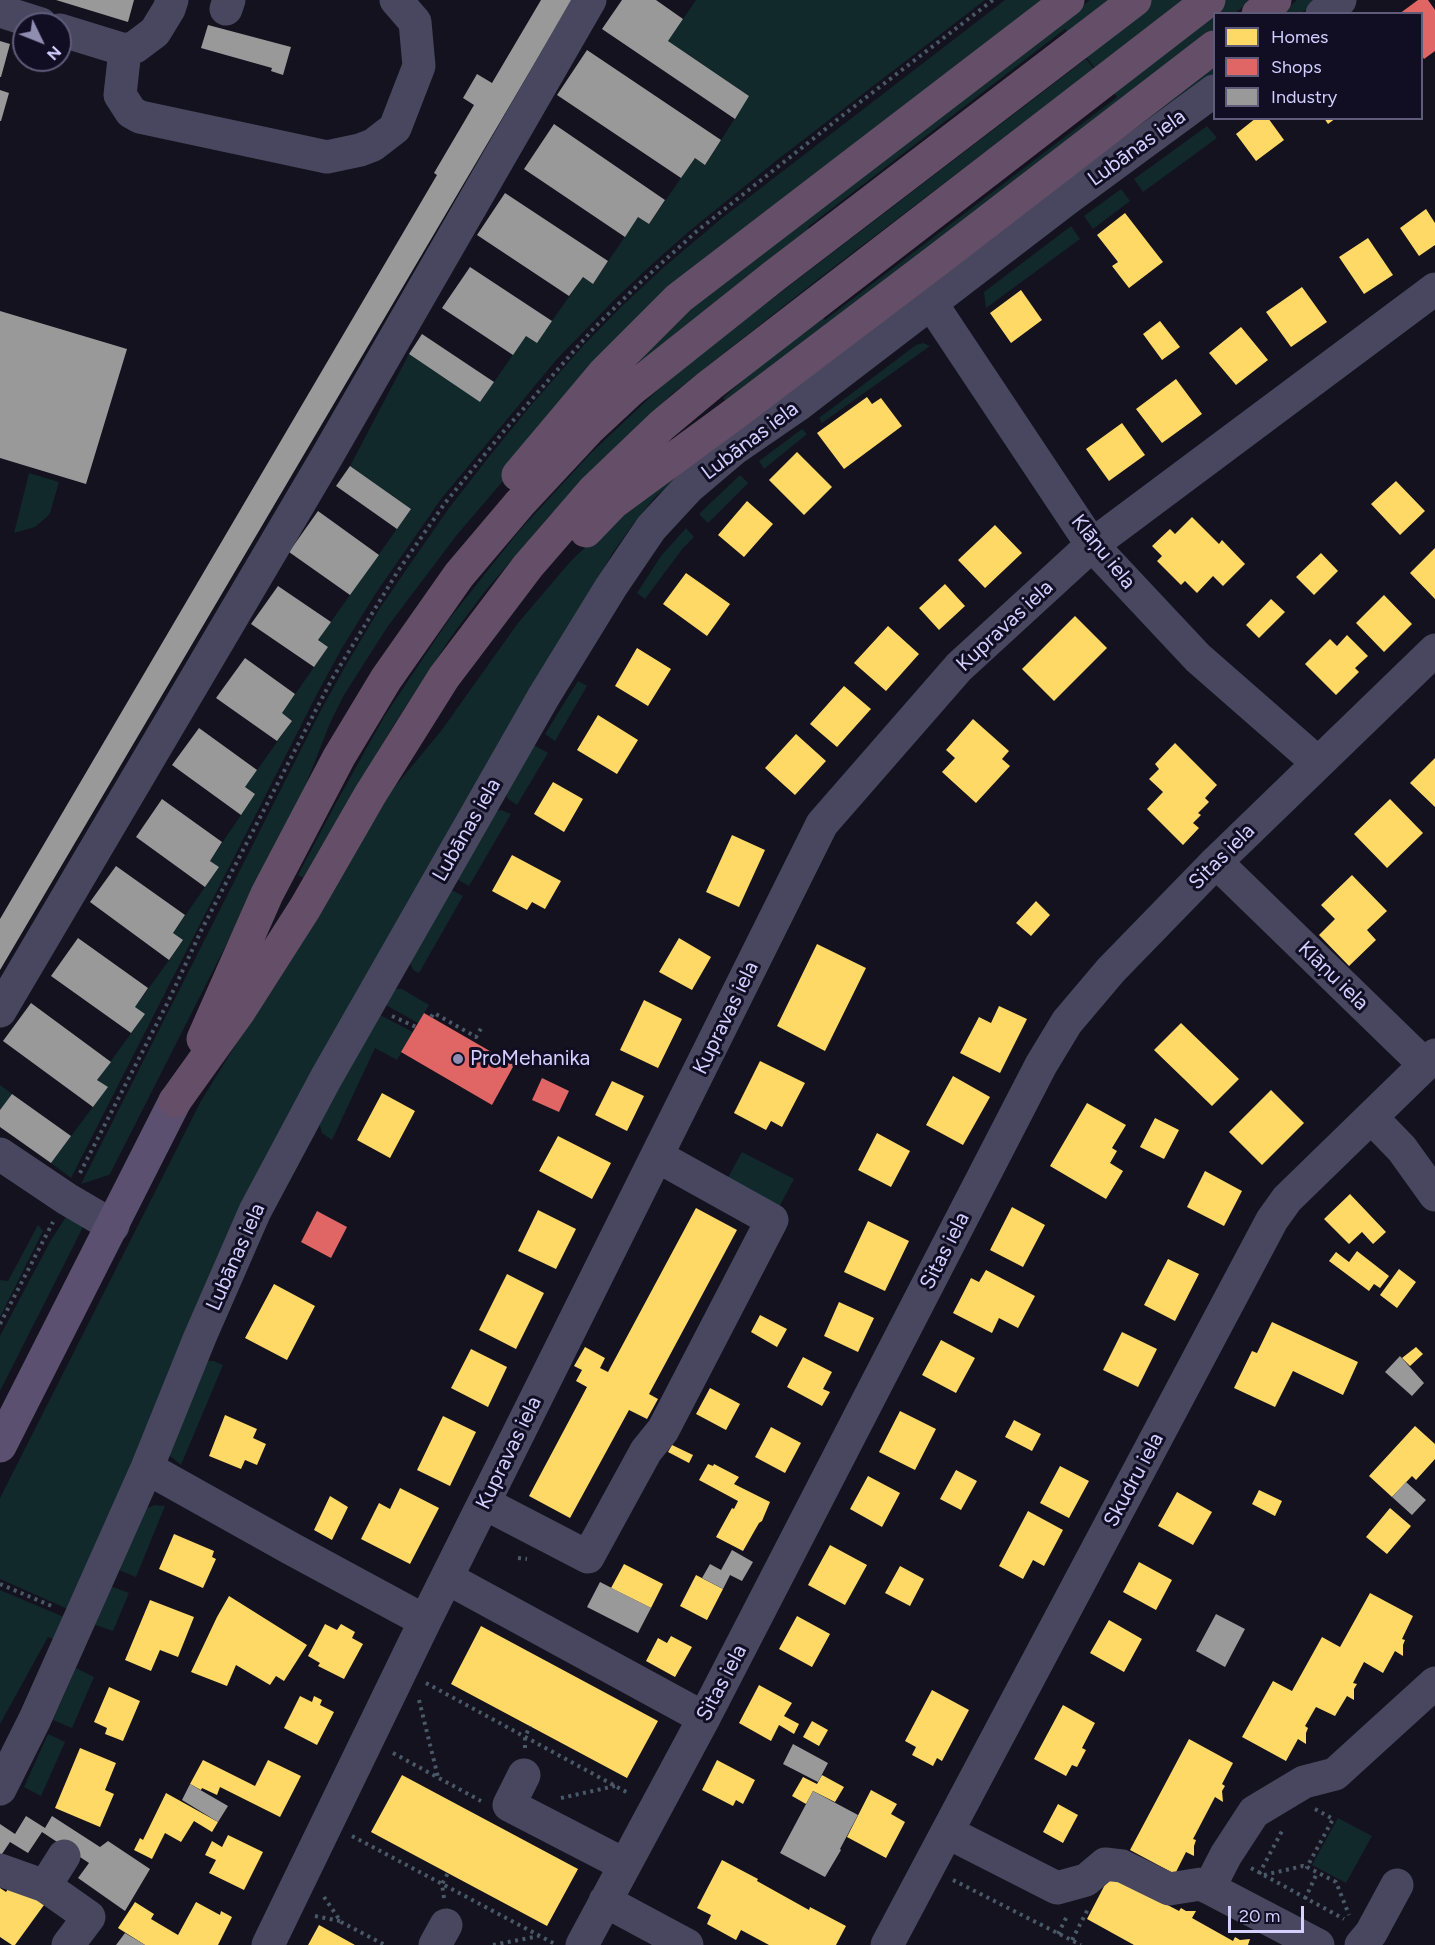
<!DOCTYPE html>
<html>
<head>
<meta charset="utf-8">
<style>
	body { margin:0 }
	#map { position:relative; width:1435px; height:1945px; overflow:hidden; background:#14121e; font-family:Figtree,sans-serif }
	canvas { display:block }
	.legend { position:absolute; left:1213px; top:12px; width:210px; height:108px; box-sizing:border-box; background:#110d23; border:2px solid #5f5b7b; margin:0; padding:8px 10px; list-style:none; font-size:18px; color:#d4cfff }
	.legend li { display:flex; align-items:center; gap:12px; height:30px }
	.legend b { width:30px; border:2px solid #5f5b7b }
	.north { position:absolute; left:12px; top:12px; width:60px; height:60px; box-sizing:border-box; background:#110d23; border:2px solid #5f5b7b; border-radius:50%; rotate:133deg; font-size:16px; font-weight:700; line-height:24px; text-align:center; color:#d4cfff }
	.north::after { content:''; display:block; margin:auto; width:21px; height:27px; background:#918db0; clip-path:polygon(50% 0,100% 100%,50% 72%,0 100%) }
	.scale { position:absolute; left:1228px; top:1906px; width:76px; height:27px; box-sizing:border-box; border:3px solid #d4cfff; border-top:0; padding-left:8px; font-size:18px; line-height:21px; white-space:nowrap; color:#d4cfff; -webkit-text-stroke:4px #110d23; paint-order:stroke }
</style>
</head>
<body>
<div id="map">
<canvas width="1435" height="1945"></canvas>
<ul class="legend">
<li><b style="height:16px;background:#ffd966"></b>Homes</li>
<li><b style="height:16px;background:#e06666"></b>Shops</li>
<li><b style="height:16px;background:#999"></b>Industry</li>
</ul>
<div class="north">N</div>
<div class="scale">20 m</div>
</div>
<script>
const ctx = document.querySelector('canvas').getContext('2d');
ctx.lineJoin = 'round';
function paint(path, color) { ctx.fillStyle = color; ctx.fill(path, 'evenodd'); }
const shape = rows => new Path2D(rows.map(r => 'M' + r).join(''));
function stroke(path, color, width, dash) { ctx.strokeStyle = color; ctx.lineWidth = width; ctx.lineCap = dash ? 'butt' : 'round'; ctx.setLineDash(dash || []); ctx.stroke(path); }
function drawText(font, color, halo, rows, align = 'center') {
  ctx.font = font + ' Figtree,sans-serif'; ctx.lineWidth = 6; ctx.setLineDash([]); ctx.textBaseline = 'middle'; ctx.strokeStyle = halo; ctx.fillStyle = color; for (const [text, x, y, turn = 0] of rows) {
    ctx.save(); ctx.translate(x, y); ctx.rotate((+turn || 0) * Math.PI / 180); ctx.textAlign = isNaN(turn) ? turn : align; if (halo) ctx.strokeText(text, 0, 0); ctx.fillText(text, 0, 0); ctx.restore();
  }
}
paint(shape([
	[696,0,985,0,777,160,687,233,649,267,617,297,557,359,441,499,376,593,342,648,318,692,71,1178,51,1163,107,1088,97,1080,145,1014,135,1007,183,941,173,933,219,867,210,861,255,794,245,787,292,721,282,713,328,647,318,640,411,509,350,466,409,354,480,402,526,336,537,342,583,277,593,284,638,217,649,224,695,158,706,164,749,96,668,41],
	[1005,0,1045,0,572,400,456,536,388,626,344,695,330,723,301,797,111,1172,109,1175,81,1184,321,710,346,665,380,608,408,567,449,508,488,458,532,404,583,346,622,306,664,267,722,218],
	[1090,0,1252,0,1235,13,1214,14,1214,30,1187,52,727,402,723,398,751,373,823,318,825,320,1117,97,1065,29,808,227,809,229,730,290,640,363,638,360,685,312,762,250],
	[1297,0,1319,0,1301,13,1281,14],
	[1086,59,1094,69,817,280,672,394,549,516,483,594,451,637,395,723,303,878,298,875,336,803,384,717,450,618,519,531,591,453,661,387,704,351],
	[1214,67,1214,77,674,481,656,496,634,523,612,554,484,775,70,1610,0,1579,0,1498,201,1101,393,789,441,731,518,623,570,562,634,499],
	[1207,126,1217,138,1143,192,1134,179],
	[1121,189,1130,201,1093,229,1084,216],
	[1071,226,1080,239,986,308,984,292],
	[923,343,930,346,822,423,819,418,916,345],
	[802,429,807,434,764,469,759,461],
	[29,473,59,482,50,513,48,516,35,527,14,533],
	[740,475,748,483,708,523,699,514],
	[686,528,694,537,683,548,645,599,637,593,661,556],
	[578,681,587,686,555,741,545,734],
	[532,744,548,753,517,805,507,798,507,785],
	[501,810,511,814,469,886,455,878,491,813],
	[448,888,463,896,419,973,413,970,409,960],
	[396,989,402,989,429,1005,418,1023,384,1004,389,993],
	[378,1014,413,1032,397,1060,375,1048,332,1140,322,1133,319,1122],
	[0,1085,12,1094,0,1110],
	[742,1152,794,1179,777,1211,725,1183],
	[68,1214,82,1222,82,1229,0,1391,0,1336,51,1240],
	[38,1225,43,1231,0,1317,0,1280,8,1281],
	[205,1361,214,1361,223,1365,181,1465,169,1455],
	[155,1505,165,1506,136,1577,119,1570,144,1509],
	[110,1586,129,1593,113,1631,93,1624],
	[0,1590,64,1617,53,1639,48,1637,0,1724],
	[76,1668,94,1677,72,1728,53,1720],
	[48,1734,65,1742,41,1796,24,1787],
	[1338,1818,1372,1836,1346,1883,1312,1865]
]), '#11292a');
paint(shape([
	[1256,118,1268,118,1284,140,1256,161,1236,134],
	[1324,118,1336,118,1328,124],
	[1426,209,1435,223,1435,245,1419,256,1400,228],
	[1125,213,1163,262,1129,288,1112,266,1118,262,1097,235],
	[1368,238,1393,275,1364,294,1339,257],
	[1302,287,1327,322,1291,347,1266,312],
	[1021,290,1042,320,1011,343,990,313],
	[1160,321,1180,347,1162,360,1143,334],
	[1241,327,1268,360,1236,385,1209,353],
	[1176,379,1202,414,1162,443,1136,409],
	[867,397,872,404,881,398,902,426,844,469,817,433],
	[1122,423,1145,455,1109,481,1086,449],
	[797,452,832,487,804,515,769,480],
	[1396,481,1425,511,1400,535,1371,504],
	[747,501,773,524,744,557,718,535],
	[1192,517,1219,544,1222,540,1245,564,1223,586,1213,576,1197,593,1185,581,1181,585,1157,561,1162,556,1152,546,1170,529,1175,534],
	[995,525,1022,553,985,588,958,560],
	[1435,548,1435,599,1410,573],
	[1321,553,1338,571,1314,595,1296,577],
	[686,573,730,604,707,636,663,604],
	[945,584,965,606,939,630,919,608],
	[1384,595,1412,624,1384,652,1356,623],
	[1271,599,1285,612,1259,638,1246,625],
	[1075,616,1107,648,1054,701,1022,669],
	[888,626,919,654,886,691,854,663],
	[1347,635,1368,656,1355,668,1359,672,1336,695,1305,664,1330,639,1337,646],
	[637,648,671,669,648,706,615,686],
	[844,686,871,709,837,747,810,724],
	[598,715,638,740,617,774,577,750],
	[973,719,1009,751,1002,759,1010,766,976,803,942,772,955,758,946,750],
	[796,734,826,761,795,795,765,768],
	[1175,743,1217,785,1205,798,1209,802,1198,813,1201,815,1193,823,1199,828,1183,845,1147,809,1163,792,1149,779,1159,769,1155,764],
	[1435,758,1435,807,1410,783],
	[553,782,583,799,564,832,534,814],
	[1390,799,1423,833,1387,868,1354,834],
	[732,835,765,850,739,907,706,892],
	[512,855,561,881,545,909,532,902,527,910,492,891],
	[1352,875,1387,911,1367,930,1376,940,1349,966,1319,935,1335,919,1321,905],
	[1036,901,1050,915,1031,936,1016,923],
	[679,938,711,957,692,990,659,972],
	[817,944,866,968,825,1051,777,1026],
	[644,1000,682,1019,658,1068,620,1050],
	[999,1006,1027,1019,1000,1073,960,1053,979,1017,991,1023],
	[1181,1023,1239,1079,1212,1106,1154,1050],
	[760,1061,805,1083,782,1127,771,1121,766,1130,734,1113],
	[953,1076,990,1097,963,1145,926,1125],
	[612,1081,644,1096,627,1131,595,1115],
	[1271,1090,1304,1123,1262,1165,1229,1132],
	[382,1093,415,1111,390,1158,357,1140],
	[1087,1103,1126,1125,1112,1148,1117,1151,1110,1163,1123,1171,1106,1199,1050,1166],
	[1155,1118,1179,1130,1164,1159,1140,1147],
	[877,1133,910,1151,891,1187,858,1170],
	[558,1136,611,1163,592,1199,539,1171],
	[1205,1171,1242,1191,1224,1226,1187,1207],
	[1350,1194,1386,1232,1373,1244,1362,1232,1349,1244,1324,1219],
	[1012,1207,1045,1225,1023,1267,990,1250],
	[696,1208,737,1230,649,1394,658,1399,647,1419,629,1410,570,1518,529,1496,587,1387,576,1381,582,1370,574,1366,585,1347,605,1358,600,1368,608,1372],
	[538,1210,576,1229,556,1269,518,1251],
	[868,1221,909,1241,885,1291,844,1272],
	[1357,1251,1389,1276,1380,1288,1374,1284,1369,1291,1329,1261,1336,1252,1349,1262],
	[1168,1259,1199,1274,1175,1321,1144,1305],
	[1399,1269,1416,1282,1397,1308,1380,1295],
	[986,1270,1035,1296,1018,1328,999,1318,992,1333,953,1313,971,1278,979,1282],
	[507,1274,544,1293,516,1349,479,1330],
	[274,1284,315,1306,287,1360,245,1338],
	[839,1302,874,1318,858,1352,824,1336],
	[760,1315,787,1329,777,1347,751,1332],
	[1272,1322,1358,1362,1343,1395,1293,1371,1275,1407,1234,1388,1252,1351,1257,1353],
	[1122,1332,1157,1349,1138,1387,1103,1370],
	[941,1340,975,1358,956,1393,922,1375],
	[1416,1347,1423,1354,1410,1366,1402,1358],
	[471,1349,507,1367,488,1407,451,1388],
	[803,1357,832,1372,823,1389,830,1392,822,1406,787,1387],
	[710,1388,740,1404,726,1430,696,1414],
	[900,1411,936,1429,915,1470,879,1452],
	[225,1415,257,1429,253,1438,266,1444,257,1465,245,1460,241,1469,209,1456],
	[443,1416,476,1432,450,1486,417,1470],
	[1014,1420,1041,1434,1032,1451,1005,1437],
	[1415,1426,1435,1444,1435,1459,1416,1480,1412,1476,1392,1497,1369,1476],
	[771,1427,801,1443,785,1473,755,1457],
	[672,1445,693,1455,689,1463,668,1452],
	[708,1464,713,1466,714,1464,739,1477,734,1484,770,1502,762,1521,759,1523,743,1551,716,1537,732,1508,734,1509,738,1501,699,1480],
	[1060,1466,1089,1481,1069,1518,1040,1503],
	[956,1470,977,1481,961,1510,940,1499],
	[868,1476,900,1493,882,1527,850,1509],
	[400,1488,439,1508,410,1564,361,1539,379,1503,390,1509],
	[1259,1490,1282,1501,1275,1516,1252,1504],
	[1177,1492,1212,1512,1193,1545,1158,1526],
	[330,1496,348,1507,332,1540,314,1530],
	[1390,1508,1411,1526,1387,1554,1366,1537],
	[1028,1511,1063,1530,1044,1566,1033,1560,1023,1579,999,1566],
	[174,1534,214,1551,212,1557,216,1559,203,1588,159,1569],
	[830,1545,867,1565,845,1605,808,1585],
	[1139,1562,1172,1580,1156,1610,1123,1592],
	[624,1564,663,1584,651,1608,611,1588],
	[900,1566,924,1579,910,1606,885,1593],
	[696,1575,723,1589,707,1620,680,1606],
	[1370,1593,1413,1616,1402,1639,1405,1640,1403,1645,1403,1656,1395,1651,1383,1673,1364,1662,1353,1683,1357,1684,1354,1689,1354,1700,1347,1696,1335,1716,1316,1707,1305,1726,1308,1728,1306,1733,1306,1744,1298,1739,1286,1761,1242,1737,1273,1681,1292,1691,1322,1637,1340,1647],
	[229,1596,307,1645,284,1681,276,1676,270,1685,236,1665,227,1686,191,1672,217,1617],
	[150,1600,194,1617,178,1657,160,1650,151,1671,125,1660],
	[797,1616,830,1634,812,1667,779,1649],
	[1109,1620,1142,1639,1124,1672,1090,1653],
	[325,1624,337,1630,341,1624,355,1632,352,1638,363,1644,344,1679,318,1666,320,1663,308,1656],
	[481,1626,658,1721,627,1778,451,1684],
	[671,1636,692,1647,675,1677,646,1661,658,1638,667,1643],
	[759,1685,792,1703,784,1716,799,1724,794,1734,779,1725,771,1741,739,1723],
	[109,1687,140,1701,123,1741,105,1734,107,1728,94,1722],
	[932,1690,969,1710,942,1761,937,1758,933,1766,912,1755,916,1747,905,1741],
	[300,1696,312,1702,314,1696,322,1700,320,1705,334,1712,317,1745,284,1728],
	[1063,1705,1095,1723,1082,1748,1086,1750,1077,1767,1072,1765,1066,1776,1034,1759],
	[812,1721,828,1730,819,1746,803,1737],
	[1189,1739,1233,1763,1222,1784,1225,1786,1222,1791,1223,1802,1215,1797,1193,1839,1196,1840,1194,1846,1194,1856,1186,1852,1175,1874,1130,1850],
	[80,1748,116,1763,105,1790,114,1794,100,1827,55,1808],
	[203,1760,255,1786,268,1760,301,1776,280,1817,220,1787,217,1795,202,1788,201,1790,190,1784],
	[717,1760,755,1780,743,1804,736,1800,733,1806,702,1790],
	[402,1775,578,1869,547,1926,371,1832],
	[822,1775,844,1787,835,1802,813,1791,806,1804,792,1796,803,1777,817,1784],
	[871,1790,897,1804,891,1814,905,1822,886,1858,847,1837],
	[166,1793,218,1822,212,1832,194,1821,181,1842,165,1833,152,1859,134,1850,140,1838,143,1840],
	[1058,1804,1078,1815,1063,1843,1043,1832],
	[228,1835,263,1852,244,1890,209,1873,216,1860,205,1855,212,1841,222,1847],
	[722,1860,758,1879,757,1881,809,1910,810,1907,846,1926,836,1945,769,1945,741,1930,736,1940,707,1924,711,1915,697,1908],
	[1110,1875,1179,1911,1181,1908,1186,1911,1196,1911,1192,1918,1233,1941,1235,1937,1240,1940,1250,1939,1248,1945,1134,1945,1087,1919],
	[12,1883,44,1905,15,1945,12,1945,0,1937,0,1888,6,1892],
	[135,1902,154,1914,151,1919,178,1935,196,1902,220,1915,221,1911,232,1917,218,1945,145,1945,118,1928],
	[319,1925,355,1945,308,1945]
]), '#ffd966');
paint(shape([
	[1418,0,1428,0,1435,10,1435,51,1424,59,1422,56,1422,14,1399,14],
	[424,1013,514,1065,492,1105,401,1052],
	[542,1078,569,1091,559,1112,532,1100],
	[317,1211,347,1227,331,1258,301,1242]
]), '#e06666');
paint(shape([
	[56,0,134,0,128,22],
	[541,0,572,0,0,970,0,919,437,175,434,173,474,105,463,98,477,74,492,83],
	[622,0,656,0,683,19,668,41,749,96,735,119,602,29],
	[208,25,291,47,283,75,271,71,272,68,201,48],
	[0,41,10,44,1,77,0,77],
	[587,50,721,140,705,165,695,158,681,178,557,95],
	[0,90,9,93,1,121,0,121],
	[554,124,665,200,649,224,638,217,625,237,524,169],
	[505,193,608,261,593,284,583,277,569,296,477,235],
	[470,267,552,321,537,343,526,336,513,355,442,308],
	[0,311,127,349,86,484,0,458],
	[422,334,494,382,480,402,409,354],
	[350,466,411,509,397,529,336,486],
	[318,511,379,555,350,595,289,552],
	[278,586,331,622,318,640,328,647,314,667,251,624],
	[245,658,295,694,282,713,292,721,277,741,216,698],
	[199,728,257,770,245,787,255,794,241,815,172,765],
	[162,799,222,842,210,861,219,867,205,887,136,837],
	[116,866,185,915,173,933,183,940,169,960,90,902],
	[78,938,148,988,135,1007,145,1014,131,1033,51,976],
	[31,1003,111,1062,97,1080,108,1087,93,1107,3,1041],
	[12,1094,71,1136,51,1163,0,1127,0,1110],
	[1400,1356,1424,1383,1412,1396,1385,1372],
	[1406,1482,1426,1500,1412,1515,1392,1497],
	[732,1550,753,1562,742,1581,730,1575,723,1589,702,1578,710,1564,721,1570],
	[600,1582,651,1608,638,1633,587,1607],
	[1216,1614,1245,1629,1225,1667,1196,1651],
	[793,1744,828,1763,818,1782,783,1764],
	[190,1784,228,1806,218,1822,182,1800],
	[813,1791,858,1815,840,1849,841,1850,825,1877,780,1853],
	[26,1816,45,1828,52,1816,100,1847,108,1841,150,1869,125,1911,78,1878,89,1863,42,1832,28,1853,10,1842,0,1857,0,1824,15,1834],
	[125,1933,145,1945,116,1945]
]), '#999');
stroke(shape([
	[392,1016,416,1027],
	[431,1017,434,1013,476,1037,483,1025],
	[80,1173,168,1002,201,931,332,679,398,571,445,503,504,431,594,328,643,280,697,231,838,119,993,0],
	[0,1324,53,1222],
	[518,1558,527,1559],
	[0,1584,54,1607],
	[426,1683,630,1794],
	[419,1700,438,1777],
	[525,1748,525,1737,530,1726],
	[393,1753,481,1801],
	[561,1798,615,1786],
	[1315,1809,1333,1819,1307,1867,1336,1882,1349,1915],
	[352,1836,555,1944],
	[1251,1868,1344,1919],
	[1259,1874,1282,1831],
	[1264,1875,1303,1866,1307,1867],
	[953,1880,1081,1945],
	[324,1897,341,1922,385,1945],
	[444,1898,442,1884,448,1873],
	[1305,1899,1317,1873],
	[315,1916,340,1921],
	[1058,1934,1067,1916],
	[1072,1940,1088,1909],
	[493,1945,539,1936]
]), '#4a5968', 4, [3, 4.5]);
stroke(shape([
	[226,9,229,0],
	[0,11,41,24],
	[1322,14,1340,0],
	[60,30,125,50,135,47,155,32,169,9,172,0],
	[125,50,120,95,131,112,140,117,327,157,360,150,373,145,395,128,419,66,415,22,396,0],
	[931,303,1092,545,1198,658,1318,763],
	[1216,862,1425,1065],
	[0,1011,326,458,590,0],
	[1372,1118,1402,1149,1435,1195],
	[0,1154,67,1199,113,1226],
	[147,1468,290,1548,425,1621],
	[484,1503,588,1557,646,1451,663,1430,772,1220,657,1156],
	[447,1578,704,1718],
	[524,1775,509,1805,625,1865],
	[0,1789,35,1719,147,1468,200,1337,255,1211,326,1078,544,696,611,587,651,528,688,488,734,449,798,405,1067,199,1214,91],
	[947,1832,1057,1888,1086,1880,1105,1864,1122,1866,1169,1889,1201,1884,1209,1888,1226,1855,1254,1812,1304,1782,1335,1774,1435,1683],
	[64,1856,45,1886,89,1917,68,1945],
	[0,1870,45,1886],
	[1209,1888,1318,1945],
	[605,1901,687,1945],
	[268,1945,425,1621,822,824,959,667,1092,545,1435,289],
	[435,1945,446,1925],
	[582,1945,704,1718,1041,1065,1067,1022,1111,970,1216,862,1435,650],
	[887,1945,1272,1220,1287,1199,1435,1055],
	[1361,1945,1371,1933,1397,1885]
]), '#48475f', 33);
stroke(shape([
	[0,1446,175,1101]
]), '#5c5070', 33);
stroke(shape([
	[1258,14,1275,0],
	[518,475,603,374,679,298,1068,0],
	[586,531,613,503,737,412,944,255,1214,47],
	[203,1039,267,894,339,757,386,679,459,575,520,503,589,429,632,389,774,276,1135,0],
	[175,1101,238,1013,305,908,370,795,444,677,528,566,593,491,662,425,710,385,1209,0]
]), '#654e68', 33);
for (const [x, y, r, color] of [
	[458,1059,6,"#918db0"]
]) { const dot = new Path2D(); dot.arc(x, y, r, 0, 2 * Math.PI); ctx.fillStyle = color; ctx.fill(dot); stroke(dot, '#110d23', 2); }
drawText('21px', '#d4cfff', '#110d23', [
	["Lubānas iela",1137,148,-36],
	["Lubānas iela",750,441,-37],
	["Klāņu iela",1103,552,51],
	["Kupravas iela",1005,626,-43],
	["Lubānas iela",467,830,-60],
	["Sitas iela",1222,857,-45],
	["Klāņu iela",1333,976,44],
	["Kupravas iela",726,1018,-64],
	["Sitas iela",945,1251,-63],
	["Lubānas iela",236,1257,-66],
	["Kupravas iela",509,1453,-64],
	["Skudru iela",1134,1480,-62],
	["Sitas iela",722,1683,-62]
]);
drawText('21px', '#d4cfff', '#110d23', [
	["ProMehanika",470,1059]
], 'left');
</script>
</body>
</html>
